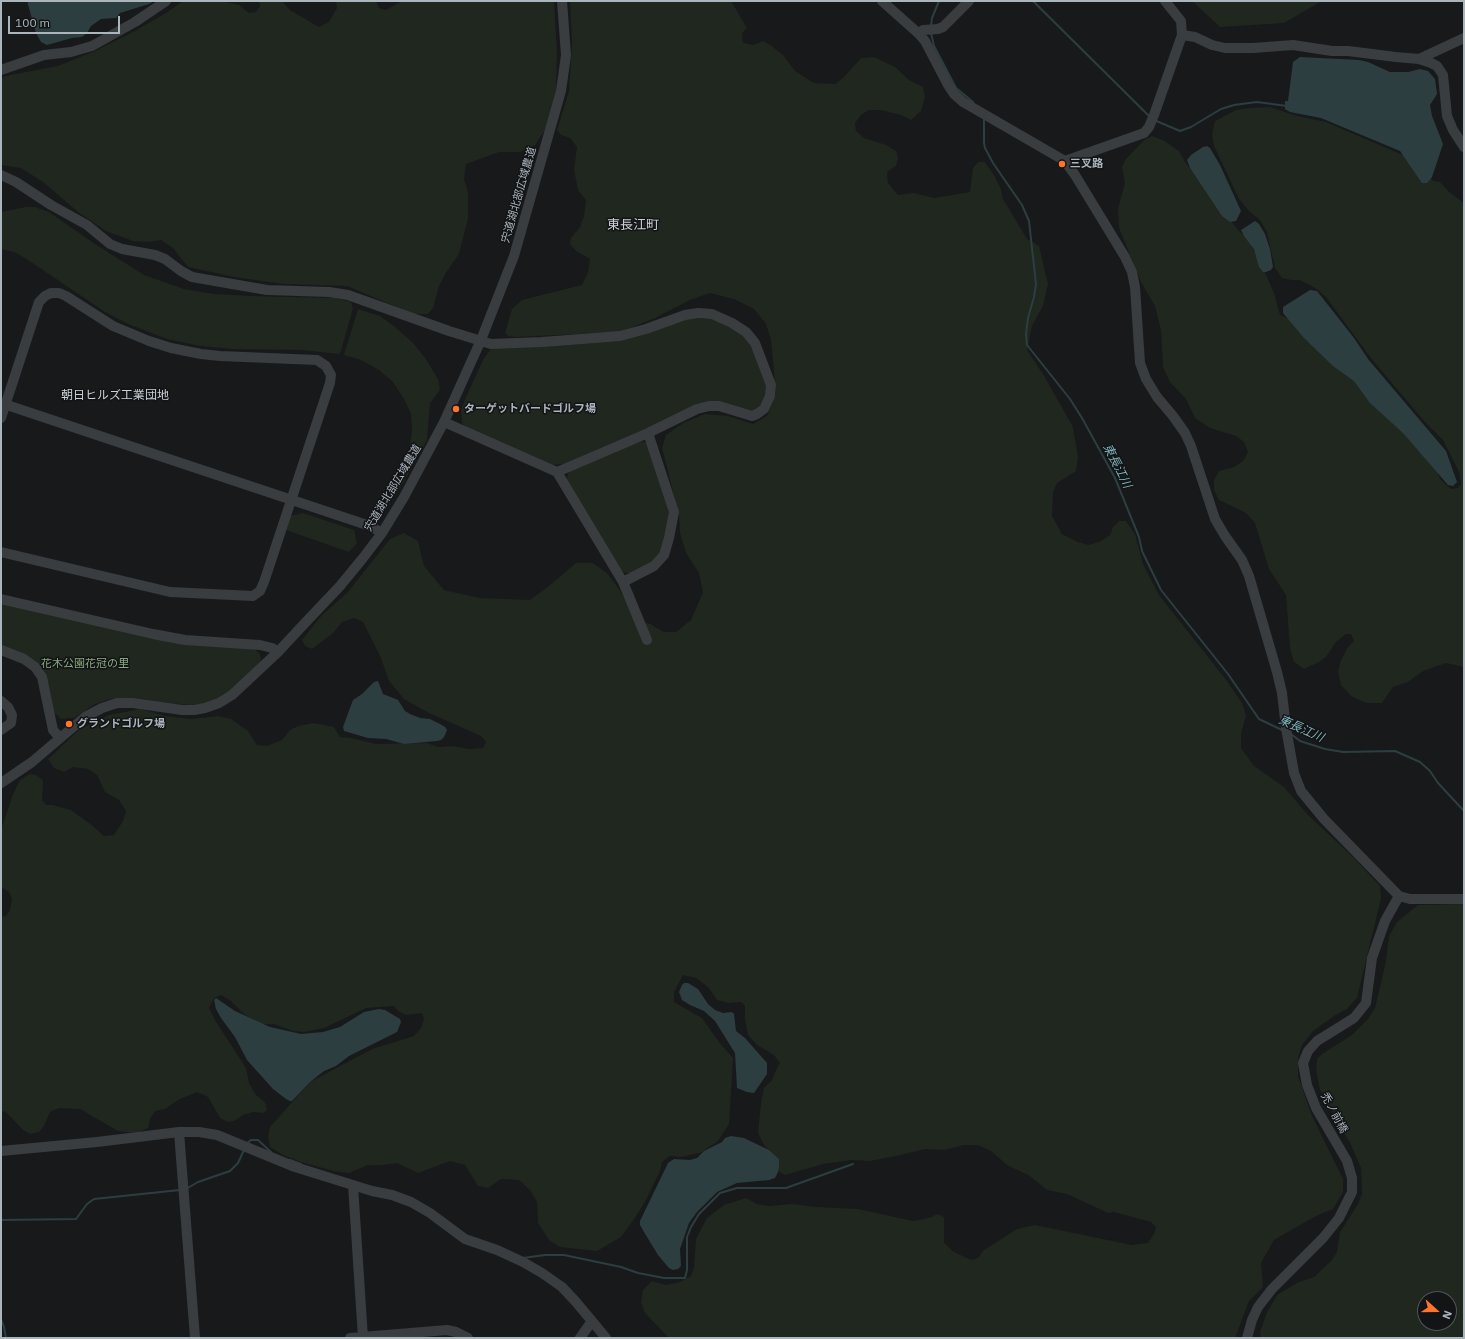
<!DOCTYPE html>
<html>
<head>
<meta charset="utf-8">
<style>
	body { margin:0 }
	#map { position:relative; width:1465px; height:1339px; overflow:hidden; background:#18191b; font-family:"IBM Plex Sans",sans-serif }
	canvas { display:block }
	.frame { position:absolute; inset:0; border:2px solid #aab5bc; pointer-events:none }
	.north { position:absolute; left:1417px; top:1291px; width:40px; height:40px; box-sizing:border-box; background:#131416; border:1px solid #4f5458; border-radius:50%; rotate:111deg; font-size:11px; font-weight:700; line-height:16px; text-align:center; color:#aab5bc }
	.north::after { content:''; display:block; margin:auto; width:14px; height:18px; background:#ff742c; clip-path:polygon(50% 0,100% 100%,50% 72%,0 100%) }
	.scale { position:absolute; left:8px; top:16px; width:112px; height:18px; box-sizing:border-box; border:2px solid #aab5bc; border-top:0; padding-left:5px; font-size:12px; line-height:14px; white-space:nowrap; color:#aab5bc; -webkit-text-stroke:3px #131416; paint-order:stroke }
</style>
</head>
<body>
<div id="map">
<canvas width="1465" height="1339"></canvas>
<div class="frame"></div>
<div class="north">N</div>
<div class="scale">100 m</div>
</div>
<script>
const ctx = document.querySelector('canvas').getContext('2d');
ctx.lineJoin = 'round';
function paint(path, color) { ctx.fillStyle = color; ctx.fill(path, 'evenodd'); }
const shape = rows => new Path2D(rows.map(r => 'M' + r).join(''));
function stroke(path, color, width, dash) { ctx.strokeStyle = color; ctx.lineWidth = width; ctx.lineCap = dash ? 'butt' : 'round'; ctx.setLineDash(dash || []); ctx.stroke(path); }
function drawText(font, color, halo, rows, align = 'center') {
  ctx.font = font + ' "IBM Plex Sans","Noto Sans JP",sans-serif'; ctx.lineWidth = 3; ctx.setLineDash([]); ctx.textBaseline = 'middle'; ctx.strokeStyle = halo; ctx.fillStyle = color; for (const [text, x, y, turn = 0] of rows) {
    ctx.save(); ctx.translate(x, y); ctx.rotate((+turn || 0) * Math.PI / 180); ctx.textAlign = isNaN(turn) ? turn : align; if (halo) ctx.strokeText(text, 0, 0); ctx.fillText(text, 0, 0); ctx.restore();
  }
}
paint(shape([
	[183,1,222,1,239,5,249,13,256,12,260,6,259,1,282,1,290,10,319,27,329,22,337,8,336,1,376,1,379,8,386,10,402,1,554,1,557,54,556,92,547,127,535,145,520,152,499,152,466,164,464,179,468,192,468,219,459,254,447,271,439,286,433,308,428,314,413,314,347,286,283,284,234,277,188,267,173,248,161,240,149,242,133,241,106,231,78,212,43,182,21,168,1,165,1,78,10,75,58,66,95,51,133,32,166,13],
	[570,1,731,1,747,28,742,33,743,43,753,45,763,41,772,46,784,56,795,71,814,83,835,84,844,77,861,58,874,57,895,67,909,80,923,87,925,97,921,111,911,120,901,115,881,110,869,110,861,115,855,123,856,131,864,138,886,145,896,151,898,159,896,166,887,172,888,183,898,195,914,193,934,198,970,192,973,168,978,162,985,162,994,175,1001,189,1003,199,1027,239,1039,246,1048,284,1043,306,1032,326,1027,350,1043,374,1073,427,1078,457,1076,471,1057,483,1053,492,1052,516,1062,534,1078,542,1089,545,1101,541,1110,535,1113,527,1119,521,1126,521,1135,534,1143,564,1159,595,1227,681,1242,703,1246,715,1241,734,1241,748,1254,766,1284,787,1308,815,1353,857,1380,886,1381,898,1357,998,1347,1009,1334,1016,1313,1031,1302,1045,1298,1058,1298,1076,1312,1116,1343,1179,1343,1192,1333,1209,1316,1216,1274,1240,1261,1263,1263,1287,1249,1301,1235,1338,669,1338,645,1313,641,1302,643,1290,652,1281,666,1285,680,1282,691,1276,694,1267,696,1239,707,1218,724,1205,746,1198,757,1204,769,1206,792,1204,817,1207,858,1209,913,1221,929,1218,938,1214,944,1217,944,1243,954,1252,971,1260,978,1258,983,1251,992,1245,1017,1229,1035,1225,1132,1245,1148,1243,1154,1234,1156,1227,1151,1222,1114,1212,1108,1213,1067,1194,1047,1190,1030,1176,1007,1165,991,1151,978,1145,964,1145,945,1150,925,1149,896,1156,870,1161,851,1160,823,1164,785,1175,778,1171,778,1159,764,1145,758,1133,761,1103,764,1088,772,1080,775,1072,780,1063,774,1055,757,1045,748,1035,745,1019,745,1006,741,1002,729,1003,717,1000,708,987,696,978,683,975,674,992,674,1002,702,1018,719,1042,733,1058,729,1124,718,1141,700,1153,680,1157,670,1156,662,1162,660,1171,645,1202,634,1219,621,1237,597,1251,560,1247,549,1240,538,1223,537,1202,530,1190,519,1180,501,1179,488,1188,478,1186,465,1165,450,1161,418,1173,397,1163,383,1165,368,1165,349,1173,333,1171,301,1162,283,1155,270,1147,268,1137,270,1127,310,1082,372,1049,414,1036,421,1028,424,1019,422,1013,406,1015,398,1011,394,1006,366,1008,324,1028,304,1032,293,1031,274,1024,261,1024,244,1014,231,1001,221,995,214,998,209,1008,215,1020,246,1068,249,1083,256,1095,265,1102,267,1110,263,1113,253,1112,243,1115,234,1121,228,1122,220,1118,208,1097,197,1092,178,1100,165,1109,155,1111,150,1119,148,1128,137,1133,118,1131,80,1109,59,1108,50,1112,44,1126,39,1132,30,1134,23,1130,6,1112,1,1111,1,917,6,916,10,910,12,899,9,892,1,887,1,830,13,794,20,780,30,774,36,775,43,780,42,800,46,805,53,805,71,810,93,826,104,836,114,835,123,821,126,811,119,800,105,792,97,775,88,769,73,767,64,772,54,768,48,759,80,729,109,715,140,709,166,716,191,719,218,716,231,719,248,731,257,745,267,746,282,740,290,730,298,726,314,723,334,727,340,737,351,738,376,744,427,743,438,747,452,746,470,749,483,748,486,742,481,736,429,713,404,699,389,681,381,658,363,622,354,618,342,622,333,633,312,649,305,646,302,640,322,615,347,593,390,539,404,533,418,541,424,566,444,590,480,598,530,600,549,586,576,563,593,563,607,573,619,589,637,621,650,624,664,632,676,632,691,620,703,592,699,573,686,553,680,533,679,515,662,448,666,435,683,423,705,414,728,416,753,424,767,416,776,393,771,340,766,324,754,309,734,299,710,293,690,300,655,318,620,332,516,337,508,336,505,333,512,309,522,300,582,285,588,272,590,259,576,251,570,244,571,238,580,227,584,216,586,200,578,190,574,170,577,147,570,138,561,135,557,130,569,91,572,43],
	[1192,1,1322,1,1284,23,1220,27],
	[1270,107,1297,116,1326,122,1410,158,1419,169,1434,181,1440,182,1449,192,1464,203,1464,667,1446,663,1423,671,1408,682,1393,687,1382,703,1366,703,1351,696,1341,685,1338,671,1341,660,1348,647,1354,641,1351,634,1346,634,1336,642,1326,657,1319,662,1304,669,1294,662,1290,648,1286,595,1269,569,1255,523,1246,513,1219,500,1214,490,1214,480,1219,471,1234,467,1243,461,1248,452,1244,442,1236,436,1210,428,1195,418,1186,399,1170,382,1163,367,1161,330,1155,306,1141,282,1119,228,1118,209,1125,183,1122,167,1125,160,1144,140,1152,136,1163,140,1179,151,1185,162,1225,214,1239,231,1249,240,1262,265,1274,293,1280,315,1294,321,1358,382,1432,459,1440,479,1451,489,1458,488,1461,484,1459,472,1443,440,1424,421,1370,357,1326,297,1315,288,1300,280,1291,280,1282,278,1275,268,1267,232,1260,220,1249,211,1239,199,1214,146,1212,134,1215,121,1236,110,1249,108],
	[26,207,35,207,49,212,95,244,144,275,184,289,214,294,251,296,335,298,351,302,353,308,340,354,301,350,232,349,200,346,167,339,128,324,105,312,25,258,14,252,1,249,1,212],
	[358,309,380,316,394,326,413,343,426,359,438,379,440,390,430,403,427,440,405,480,385,511,383,510,400,479,407,462,412,431,411,414,404,399,393,382,379,370,361,360,344,355],
	[690,318,711,319,726,324,749,339,766,379,768,397,756,411,748,412,722,405,662,422,563,464,551,465,469,430,462,423,461,410,466,397,483,360,490,350,495,348,571,343],
	[639,441,645,442,649,445,663,487,670,519,659,558,630,574,619,571,566,481,569,471],
	[303,513,354,530,357,543,349,552,286,530,290,516],
	[1,603,253,648,259,653,261,658,260,664,231,690,219,698,204,704,190,705,159,702,144,699,128,698,110,699,95,704,74,718,61,719,54,712,48,682,1,645],
	[1464,904,1464,1338,1261,1338,1260,1332,1267,1312,1278,1294,1299,1282,1314,1277,1332,1260,1337,1252,1340,1232,1358,1204,1362,1194,1361,1168,1350,1143,1320,1090,1316,1069,1317,1059,1322,1054,1352,1035,1368,1019,1375,1008,1386,961,1389,936,1397,922,1418,905],
	[1425,1299,1449,1299,1449,1323,1425,1323]
]), '#1f271e');
paint(shape([
	[27,1,154,1,149,4,120,13,116,18,101,19,91,26,87,33,82,37,72,38,47,45,41,42,36,33],
	[1300,57,1359,60,1368,62,1390,72,1408,72,1420,69,1428,71,1435,79,1437,94,1430,105,1432,116,1443,144,1432,177,1427,183,1422,183,1400,151,1321,118,1290,112,1285,109,1285,101,1288,101,1293,62],
	[1207,146,1210,148,1220,165,1241,211,1236,221,1230,222,1222,216,1190,168,1187,160,1191,155,1203,147],
	[1255,221,1259,224,1265,234,1270,249,1273,267,1271,270,1266,272,1263,272,1259,267,1254,249,1244,236,1241,230],
	[1310,290,1317,291,1354,338,1368,359,1446,451,1457,482,1453,486,1448,485,1403,433,1370,403,1354,381,1333,366,1304,338,1283,313,1283,307],
	[378,681,383,694,398,700,405,711,410,714,420,718,430,719,440,724,445,727,447,730,444,737,441,740,437,741,404,744,386,739,368,738,344,731,343,727,353,700,362,694,374,682],
	[684,983,688,983,698,989,708,1004,715,1010,723,1013,732,1012,734,1014,736,1031,745,1038,767,1063,767,1074,754,1093,747,1092,737,1088,735,1053,715,1021,704,1011,690,1005,682,1000,679,992,682,985],
	[216,998,235,1011,270,1027,301,1034,323,1032,340,1027,364,1012,379,1009,385,1010,400,1019,401,1022,397,1032,349,1056,336,1066,324,1071,310,1082,292,1101,290,1101,286,1099,273,1089,247,1060,235,1037,221,1018,216,1009,214,1000],
	[731,1136,744,1138,769,1150,779,1159,779,1167,778,1172,775,1178,769,1180,737,1183,717,1192,697,1212,689,1223,680,1249,681,1266,678,1269,673,1270,669,1268,658,1255,644,1232,640,1225,640,1221,668,1163,674,1159,690,1160,697,1158,704,1151,722,1142,725,1138]
]), '#2d3e40');
stroke(shape([
	[1033,1,1149,116],
	[931,26,932,18,939,1],
	[931,33,934,46,956,88,973,102],
	[984,118,984,143,985,148,993,163,1022,205,1029,221,1036,284,1034,297,1028,318,1026,334,1027,345,1070,399,1082,418,1115,478,1139,537,1142,551,1161,590,1228,674,1259,719,1284,731],
	[1154,120,1180,131,1191,127,1221,109,1234,105,1257,102,1287,106],
	[1291,734,1300,741,1325,749,1343,752,1395,751,1420,762,1430,771,1438,783,1464,811],
	[246,1144,251,1140,258,1140,271,1152],
	[290,1160,301,1164],
	[186,1189,198,1182,230,1171,238,1163,244,1150],
	[1,1220,76,1219,87,1204,94,1199,180,1190],
	[523,1258,545,1255,564,1255,621,1267,638,1273,664,1278,685,1278,687,1270,687,1237,691,1227,699,1214,720,1193,737,1188,786,1188,853,1164],
	[1,1319,4,1327,6,1338]
]), '#2d3e40', 2);
stroke(shape([
	[882,1,919,34,925,41,948,85,954,94,963,102,1065,161,1075,175,1125,257,1132,272,1135,287,1140,363,1146,379,1157,397,1173,416,1185,433,1191,446,1215,519,1225,536,1242,560,1249,576,1277,672,1282,693,1286,728,1294,773,1301,791,1324,819,1399,896,1410,899,1464,899],
	[919,34,923,30,938,29,943,27,969,1],
	[1182,35,1195,37,1212,45,1225,48,1253,48,1293,45,1332,51,1348,51,1396,57,1419,59,1431,63,1437,66,1443,75,1447,116,1453,130,1464,147],
	[1419,59,1464,38],
	[1,70,44,55,71,52,92,46,135,22,166,1],
	[1065,161,1144,133,1149,127,1154,115,1182,35,1181,21,1165,1],
	[1,175,16,182,51,205,87,225,110,244,122,249,155,255,165,259,181,271,192,277,267,290,329,292,348,295,449,331,491,344,542,342,620,336,646,329,685,315,698,313,712,314,732,323,746,332,755,343,771,385,770,396,764,409,757,414,752,416,719,406,709,406,697,409,648,433,557,472],
	[1,403,370,526,382,533],
	[1,418,39,302,45,296,51,293,59,293,66,296,113,326,149,341,171,348,201,354,220,356,317,360,326,366,331,375,330,383,264,582,260,591,253,596,170,592,1,552],
	[444,422,557,472,623,582,647,640],
	[623,582,654,566,664,555,669,538,674,512,648,433],
	[1,599,153,634,185,640,260,645,272,648,278,652],
	[1,650,24,659,35,667,42,677,53,730,60,738],
	[1,701,8,707,12,715,11,723,1,730],
	[1,783,32,762,85,717,102,708,117,703,133,703,182,710,194,710,205,708,219,703,232,695,278,652,304,624,340,586,363,558,382,533,404,497,444,422,481,340,514,256,561,91,566,55,562,1],
	[179,1132,195,1338],
	[1,1151,97,1142,179,1132,199,1132,217,1135,295,1167,372,1191,392,1195,411,1202,430,1213,465,1239,497,1250,523,1262,542,1273,562,1287,576,1302,606,1338],
	[353,1185,363,1338],
	[350,1338,447,1330,456,1332,468,1338],
	[580,1338,592,1321],
	[1247,1338,1252,1320,1258,1307,1272,1289,1323,1238,1339,1218,1352,1192,1352,1178,1347,1161,1316,1108,1307,1085,1303,1063,1308,1051,1317,1041,1354,1018,1366,1003,1372,958,1385,921,1399,896]
]), '#393d40', 10);
for (const [x, y, r, color] of [
	[1062,164,4,"#ff742c"],
	[456,409,4,"#ff742c"],
	[69,724,4,"#ff742c"]
]) { const dot = new Path2D(); dot.arc(x, y, r, 0, 2 * Math.PI); ctx.fillStyle = color; ctx.fill(dot); stroke(dot, '#131416', 1.5); }
drawText('bold 11px', '#aab5bc', '#131416', [
	["三叉路",1070,164],
	["ターゲットバードゴルフ場",464,409],
	["グランドゴルフ場",77,724]
], 'left');
drawText('11px', '#aab5bc', '#131416', [
	["宍道湖北部広域農道",519,195,-74],
	["宍道湖北部広域農道",393,488,-59],
	["禿ノ前橋",1334,1113,62]
]);
drawText('11px', '#8aa87f', '#131416', [
	["花木公園花冠の里",85,664]
]);
drawText('12px', '#cbd2d7', '#131416', [
	["朝日ヒルズ工業団地",115,396]
]);
drawText('italic 12px', '#7eb1b9', '#131416', [
	["東長江川",1117,466,63],
	["東長江川",1301,729,24]
]);
drawText('13px', '#cbd2d7', '#131416', [
	["東長江町",633,225]
]);
</script>
</body>
</html>
